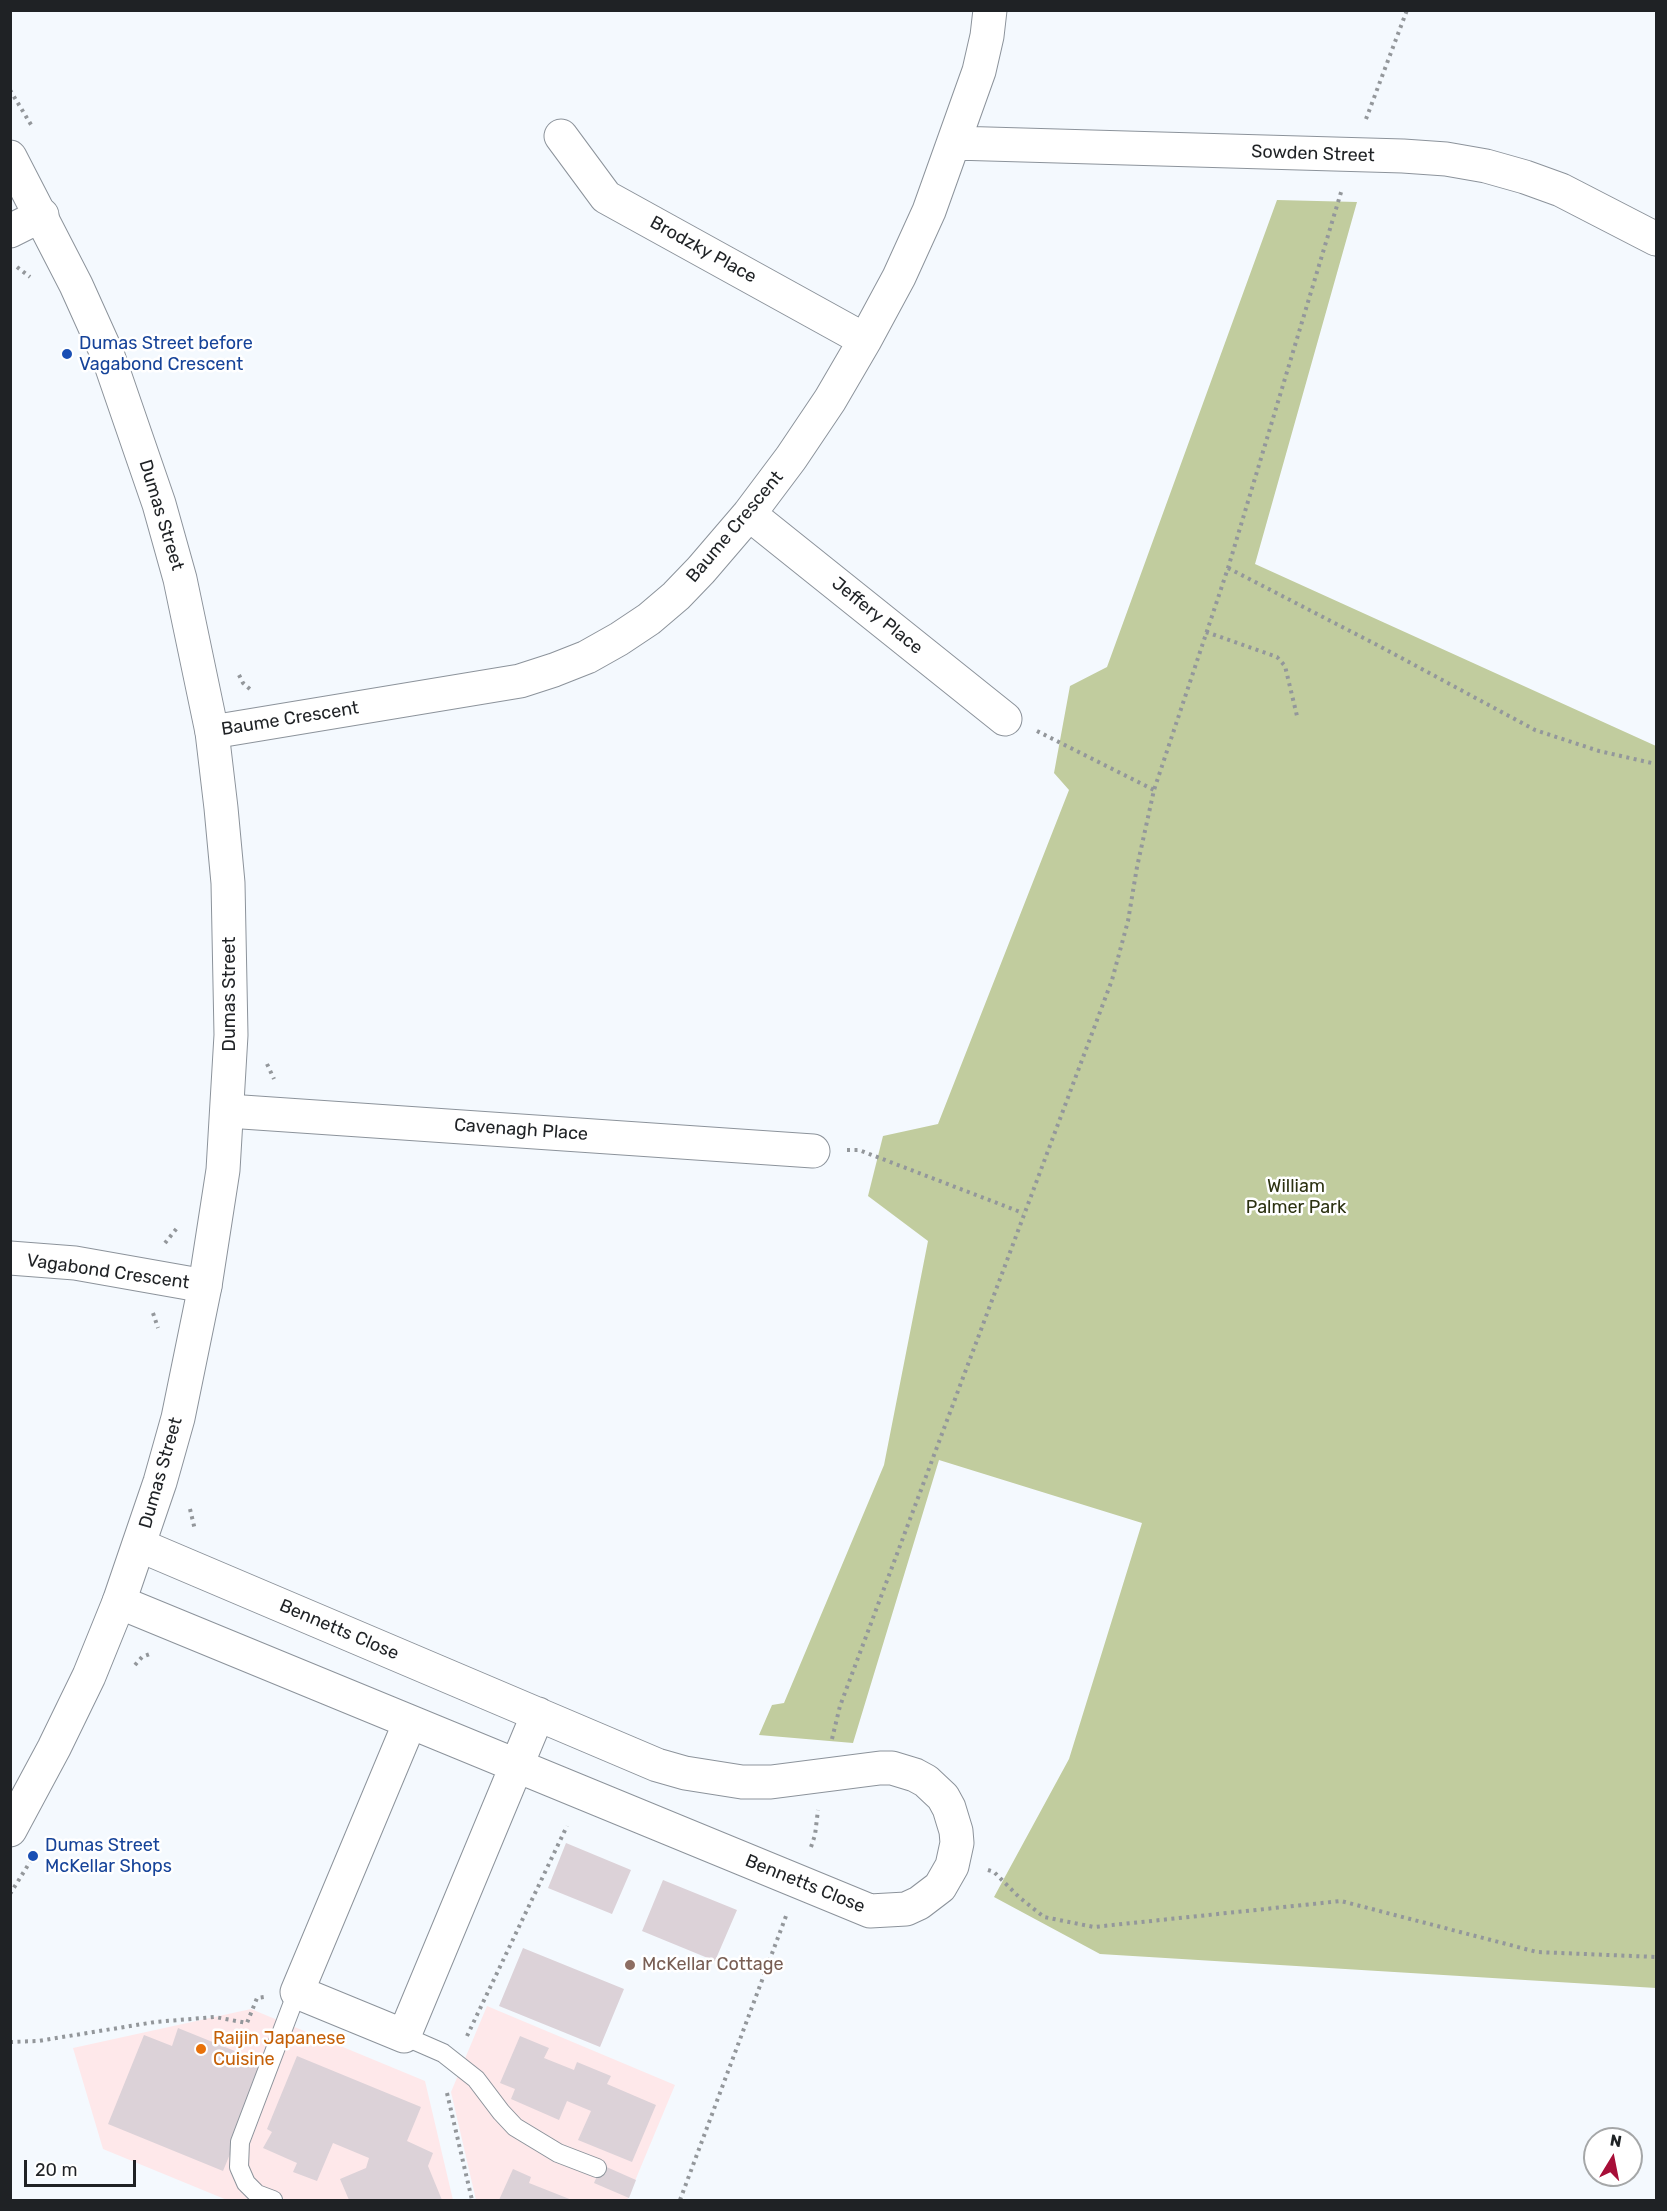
<!DOCTYPE html>
<html>
<head>
<meta charset="utf-8">
<style>
	body { margin:0 }
	#map { position:relative; width:1667px; height:2211px; overflow:hidden; background:#f4f9fe; font-family:Rubik,sans-serif }
	canvas { display:block }
	.frame { position:absolute; inset:0; border:12px solid #1f2225; pointer-events:none }
	.north { position:absolute; left:1583px; top:2127px; width:60px; height:60px; box-sizing:border-box; background:#fff; border:2px solid #a5a7a8; border-radius:50%; rotate:10deg; font-size:16px; font-weight:700; line-height:24px; text-align:center; color:#1f2225 }
	.north::after { content:''; display:block; margin:auto; width:21px; height:27px; background:#a70e38; clip-path:polygon(50% 0,100% 100%,50% 72%,0 100%) }
	.scale { position:absolute; left:24px; top:2160px; width:112px; height:27px; box-sizing:border-box; border:3px solid #1f2225; border-top:0; padding-left:8px; font-size:18px; line-height:21px; white-space:nowrap; color:#1f2225; -webkit-text-stroke:4px #fff; paint-order:stroke }
</style>
</head>
<body>
<div id="map">
<canvas width="1667" height="2211"></canvas>
<div class="frame"></div>
<div class="north">N</div>
<div class="scale">20 m</div>
</div>
<script>
const ctx = document.querySelector('canvas').getContext('2d');
ctx.lineJoin = 'round';
function paint(path, color) { ctx.fillStyle = color; ctx.fill(path, 'evenodd'); }
const shape = rows => new Path2D(rows.map(r => 'M' + r).join(''));
function stroke(path, color, width, dash) { ctx.strokeStyle = color; ctx.lineWidth = width; ctx.lineCap = dash ? 'butt' : 'round'; ctx.setLineDash(dash || []); ctx.stroke(path); }
function drawText(font, color, halo, rows, align = 'center') {
  ctx.font = font + ' Rubik,sans-serif'; ctx.lineWidth = 5; ctx.setLineDash([]); ctx.textBaseline = 'middle'; ctx.strokeStyle = halo; ctx.fillStyle = color; for (const [text, x, y, turn = 0] of rows) {
    ctx.save(); ctx.translate(x, y); ctx.rotate((+turn || 0) * Math.PI / 180); ctx.textAlign = isNaN(turn) ? turn : align; if (halo) ctx.strokeText(text, 0, 0); ctx.fillText(text, 0, 0); ctx.restore();
  }
}
paint(shape([
	[487,2006,675,2085,627,2200,476,2200,451,2092],
	[251,2009,425,2081,453,2200,227,2200,103,2149,73,2048]
]), '#fee8ea');
paint(shape([
	[1277,200,1357,202,1255,564,1656,746,1656,1988,1100,1954,994,1897,1069,1759,1142,1523,939,1460,853,1743,759,1735,772,1705,784,1703,884,1465,928,1241,868,1196,883,1136,938,1124,1069,790,1054,773,1070,686,1107,667]
]), '#c1cc9e');
paint(shape([
	[566,1843,631,1870,612,1914,548,1888],
	[663,1880,737,1910,715,1961,642,1931],
	[523,1948,624,1989,600,2047,499,2006],
	[178,2028,267,2064,223,2171,108,2124,144,2035,172,2046],
	[520,2036,549,2048,544,2058,574,2070,577,2062,611,2076,607,2084,656,2105,632,2162,578,2140,591,2111,567,2101,559,2120,511,2099,515,2089,500,2083],
	[297,2056,421,2107,407,2141,433,2153,428,2166,442,2200,349,2200,340,2179,366,2168,369,2158,333,2143,317,2181,293,2172,297,2163,263,2148,272,2132,267,2129],
	[602,2165,636,2180,629,2198,594,2183],
	[513,2169,531,2177,529,2183,572,2200,499,2200]
]), '#dcd2d8');
const service = shape([
	[404,2036,443,2053,476,2079,501,2112,515,2127,558,2153,597,2168],
	[273,2200,257,2194,246,2183,239,2167,240,2142,297,1992]
]);
const minor = shape([
	[561,136,606,197,865,340],
	[954,143,1403,156,1446,159,1486,166,1525,177,1561,190,1656,239],
	[10,231,42,215],
	[749,514,1005,719],
	[212,732,520,681,554,670,587,657,619,639,649,619,676,596,701,570,749,514,791,458,830,400,865,340,899,277,929,211,979,71,987,36,990,10],
	[228,1111,813,1151],
	[10,1258,75,1263,205,1286],
	[119,1602,870,1911,906,1909,919,1903,940,1887,952,1866,957,1843,956,1831,949,1808,943,1797,926,1781,915,1775,892,1768,880,1768,771,1782,742,1782,685,1773,657,1765,139,1545],
	[410,1722,297,1992,404,2036,538,1714]
]);
const tertiary = shape([
	[10,157,76,285,108,356,159,504,180,579,212,732,221,808,228,883,231,1035,223,1170,205,1286,178,1418,160,1482,119,1602,89,1676,54,1748,10,1830]
]);
stroke(service, '#8c939b', 20);
stroke(minor, '#8c939b', 35);
stroke(tertiary, '#8c939b', 35);
stroke(shape([
	[10,90,33,128],
	[1366,119,1407,10],
	[17,267,30,277],
	[1228,568,1381,647,1535,730,1599,751,1656,764],
	[1206,632,1277,657,1285,666,1297,716],
	[239,675,243,683,251,690],
	[1037,731,1154,790],
	[267,1064,274,1079],
	[847,1150,859,1150,1023,1213],
	[165,1243,177,1228],
	[153,1313,158,1328],
	[190,1509,195,1530],
	[135,1665,142,1657,150,1654],
	[832,1739,840,1706,1112,980,1128,921,1137,867,1154,790,1228,568,1342,189],
	[811,1847,815,1835,818,1810],
	[988,1870,994,1872,1019,1897,1044,1917,1094,1927,1341,1901,1537,1952,1656,1957],
	[10,1894,30,1862],
	[467,2036,567,1826],
	[10,2042,38,2041,155,2022,215,2017,247,2023,257,1998,264,1997],
	[447,2093,472,2200],
	[680,2200,786,1916]
]), '#93979b', 4, [3, 4.5]);
stroke(service, '#fff', 18);
stroke(minor, '#fff', 33);
stroke(tertiary, '#fff', 33);
for (const [x, y, r, color] of [
	[67,354,6,"#1a4fb4"],
	[33,1856,6,"#1a4fb4"],
	[630,1965,6,"#8d6e63"],
	[201,2049,6,"#e8710a"]
]) { const dot = new Path2D(); dot.arc(x, y, r, 0, 2 * Math.PI); ctx.fillStyle = color; ctx.fill(dot); stroke(dot, '#fff', 2); }
drawText('18px', '#1f2225', '#fff', [
	["Sowden Street",1313,154,2],
	["Brodzky Place",703,250,29],
	["Dumas Street",161,515,73],
	["Baume Crescent",735,527,-50],
	["Jeffery Place",877,616,39],
	["Baume Crescent",290,719,-9],
	["Dumas Street",230,994,-90],
	["Cavenagh Place",521,1130,4],
	["Vagabond Crescent",108,1272,8],
	["Dumas Street",161,1473,-74],
	["Bennetts Close",339,1630,23],
	["Bennetts Close",805,1884,22]
]);
drawText('18px', '#164399', '#fff', [
	["Dumas Street before",79,344],
	["Vagabond Crescent",79,365],
	["Dumas Street",45,1846],
	["McKellar Shops",45,1867]
], 'left');
drawText('18px', '#2c3211', '#fff', [
	["William",1296,1187],
	["Palmer Park",1296,1208]
]);
drawText('18px', '#785e54', '#fff', [
	["McKellar Cottage",642,1965]
], 'left');
drawText('18px', '#c56008', '#fff', [
	["Raijin Japanese",213,2039],
	["Cuisine",213,2060]
], 'left');
</script>
</body>
</html>
